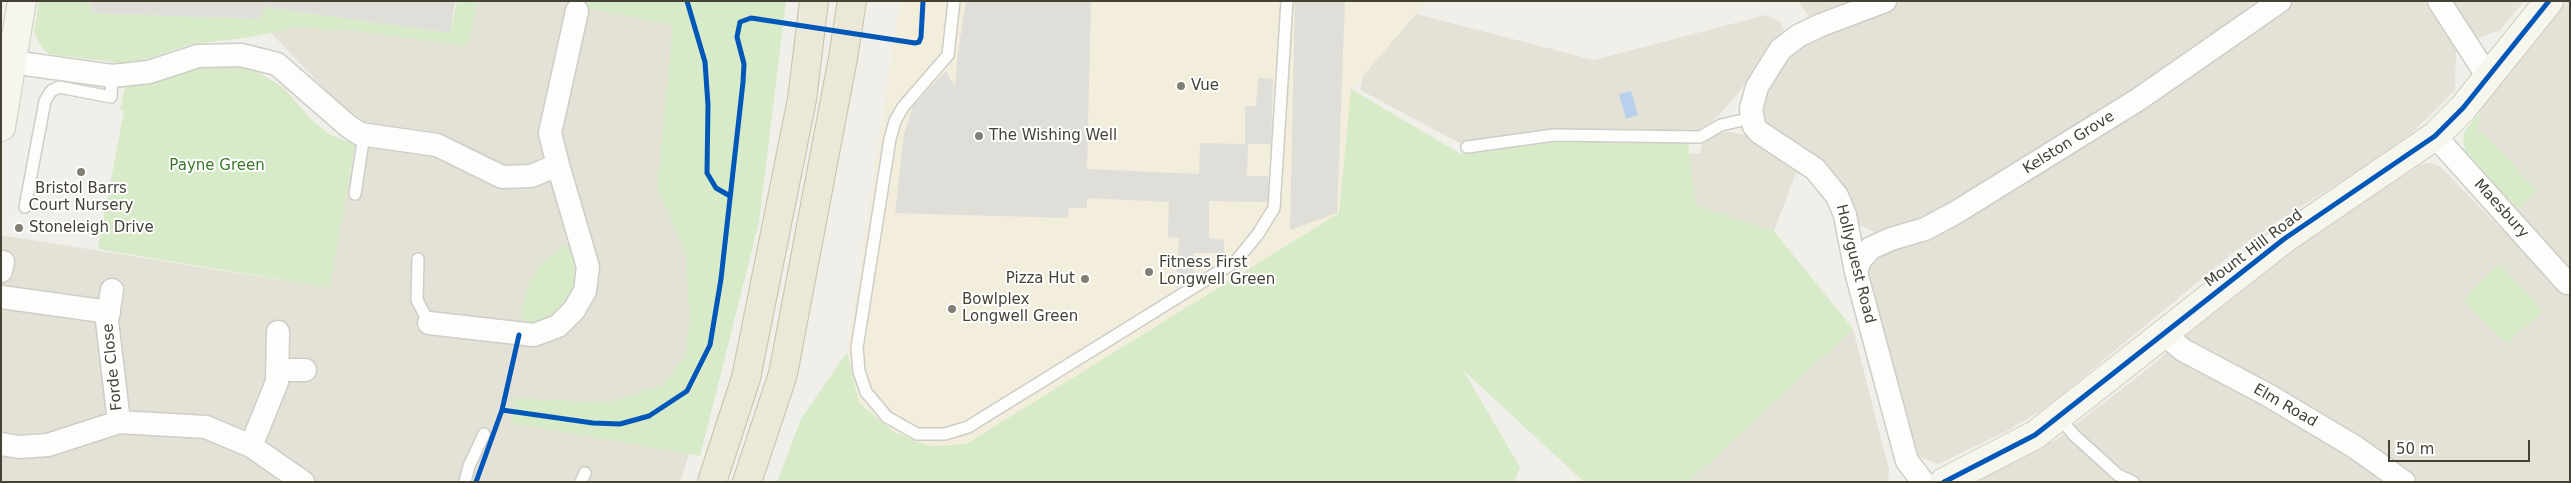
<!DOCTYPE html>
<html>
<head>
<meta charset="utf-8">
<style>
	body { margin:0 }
	#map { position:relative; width:2571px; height:483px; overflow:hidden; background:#f0efe9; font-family:"DejaVu Sans",sans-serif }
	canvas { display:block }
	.frame { position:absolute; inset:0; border:2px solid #454235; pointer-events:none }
	.scale { position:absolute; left:2388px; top:440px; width:142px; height:22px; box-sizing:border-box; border:2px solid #454235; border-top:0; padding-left:6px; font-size:15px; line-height:18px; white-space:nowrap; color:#454235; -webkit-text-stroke:4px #fff; paint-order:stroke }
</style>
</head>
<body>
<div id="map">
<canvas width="2571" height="483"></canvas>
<div class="frame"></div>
<div class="scale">50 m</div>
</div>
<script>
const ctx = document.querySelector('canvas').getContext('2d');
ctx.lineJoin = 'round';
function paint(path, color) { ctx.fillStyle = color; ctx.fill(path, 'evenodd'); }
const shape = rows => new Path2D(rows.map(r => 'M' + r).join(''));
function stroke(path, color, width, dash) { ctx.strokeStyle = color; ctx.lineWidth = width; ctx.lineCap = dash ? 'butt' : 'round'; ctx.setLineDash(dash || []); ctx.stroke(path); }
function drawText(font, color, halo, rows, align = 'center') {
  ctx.font = font + ' "DejaVu Sans",sans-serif'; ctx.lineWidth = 4; ctx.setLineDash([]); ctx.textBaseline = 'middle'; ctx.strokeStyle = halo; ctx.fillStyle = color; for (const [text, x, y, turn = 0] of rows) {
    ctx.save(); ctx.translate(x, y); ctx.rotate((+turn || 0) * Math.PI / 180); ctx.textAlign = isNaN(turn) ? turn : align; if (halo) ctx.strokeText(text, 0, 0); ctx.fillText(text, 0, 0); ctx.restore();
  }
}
paint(shape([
	[478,1,585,1,584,8,674,24,657,188,685,251,690,316,685,356,663,384,606,403,514,398,512,423,689,454,680,482,1,482,1,235,330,288,360,118,336,101,271,33,291,28,348,30,467,46],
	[1798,1,2524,1,2500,30,2481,37,2456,52,2455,90,2413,132,2362,168,2273,224,2234,252,2048,406,2005,432,1938,464,1917,456,1865,275,1879,255,1875,232,1854,223,1767,132,1756,93,1779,60,1822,35],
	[2567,1,2570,1,2570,482,1972,482,2057,439,2154,364,2201,320,2276,260,2422,164,2431,163,2441,167,2498,226,2537,190,2483,133,2478,132,2480,112,2485,101],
	[1412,13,1594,60,1766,15,1780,22,1784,30,1736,96,1719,115,1705,127,1687,135,1467,147,1360,90,1369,47],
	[1730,132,1751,136,1797,170,1774,231,1696,205,1689,154,1700,153,1704,138,1710,134],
	[1853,329,1889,470,1888,482,1689,482]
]), '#e4e2d6');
paint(shape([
	[900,1,1427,1,1352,89,1339,213,966,444,929,446,894,432,859,403,847,352]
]), '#f3eddc');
paint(shape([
	[39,1,92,1,91,13,261,19,264,7,450,33,457,1,478,1,467,46,348,30,291,28,251,37,188,45,144,60,120,63,49,54,42,48,34,32],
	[585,1,786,1,759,222,700,456,512,423,514,398,606,403,663,384,685,356,690,316,685,251,657,188,673,25,584,8],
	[247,65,284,88,312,120,329,134,355,145,330,288,98,249,124,111,120,110,125,87,189,67],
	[1351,89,1461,154,1467,147,1498,140,1687,135,1696,205,1774,231,1853,329,1689,482,1584,482,1463,370,1520,467,1514,482,777,482,801,419,847,352,859,403,894,432,929,446,966,444,1339,213],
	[2480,112,2478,132,2483,133,2537,190,2518,209,2467,156,2463,142,2464,132],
	[573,245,578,273,570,302,549,321,520,326,524,300,532,278,543,261,565,246],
	[2500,264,2543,310,2507,344,2463,299]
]), '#d8ebc9');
paint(shape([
	[92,1,455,1,450,33,265,7,261,19,91,13],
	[966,1,1091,1,1087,169,1199,174,1200,143,1245,144,1245,106,1256,106,1258,78,1273,79,1271,144,1248,144,1247,176,1268,176,1268,202,1209,201,1209,238,1224,240,1224,253,1193,253,1194,276,1176,288,1179,238,1168,237,1169,202,1087,198,1087,208,1069,208,1068,218,895,213,904,134,913,106,946,71,955,87,958,52],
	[1295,1,1345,1,1337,213,1290,230]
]), '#dfded9');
paint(shape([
	[1631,91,1638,115,1626,119,1619,94]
]), '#b9d0ed');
const lane = shape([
	[954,1,948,55,903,107,895,121,890,139,857,348,859,371,866,392,887,417,917,434,945,434,968,427,1236,261,1258,234,1274,208,1287,1],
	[1467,147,1554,135,1700,137,1721,125,1752,118],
	[355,194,364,135],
	[25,207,45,101,51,91,59,87,111,97,112,76],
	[418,259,417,300,429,323],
	[2058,416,2074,435,2118,475,2133,482],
	[465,482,469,466,484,434],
	[581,482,585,473]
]);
const street = shape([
	[1885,1,1821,25,1798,36,1780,50,1757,87,1751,109,1754,126,1759,132,1815,169,1837,196,1845,215,1856,272,1907,461,1923,482],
	[2439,1,2488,77],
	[12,62,112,76,149,72,198,56,241,55,277,64,348,126,360,134,437,145,502,177,531,176,558,165,550,133,577,11],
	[2435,136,2567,283],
	[1,271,3,262],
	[1856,272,1860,260,1871,248,1891,239,1925,229,1955,213,2139,99,2280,1],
	[112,290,107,321,119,422],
	[1,297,109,312],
	[429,323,534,335,558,326,574,310,585,291,588,267,558,165],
	[2164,334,2183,350,2268,395,2355,447,2404,482],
	[279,370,305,370],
	[1,444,19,447,48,445,119,422,206,427,251,446,303,482],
	[251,446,277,382,278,332]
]);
const secondary = shape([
	[1,127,22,1],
	[1944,482,2035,435,2284,239,2435,136,2463,108,2549,1]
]);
const highway = shape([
	[712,482,746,378,802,99,814,1],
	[747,482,783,374,843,58,852,1]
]);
stroke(lane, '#cecdc7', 14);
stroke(street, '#cecdc7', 25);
stroke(secondary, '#cfcec0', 30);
stroke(highway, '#c7c1a5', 30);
stroke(lane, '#fdfdfc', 11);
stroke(street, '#fdfdfc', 22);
stroke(secondary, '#f7f6ee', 28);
stroke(highway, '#ece8d8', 28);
stroke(shape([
	[687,1,705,62,708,105,707,173,716,188,730,196],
	[502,410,519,335],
	[476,482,502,410,593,423,620,424,649,416,687,391,710,345,721,279,743,82,744,64,737,37,740,22,751,18,915,43,919,42,921,37,923,1],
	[1944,482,2035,435,2284,239,2435,136,2463,108,2549,1]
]), '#0057b8', 5);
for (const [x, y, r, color] of [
	[1181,86,5,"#817f74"],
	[979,136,5,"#817f74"],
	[81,172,5,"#817f74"],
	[19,228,5,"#817f74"],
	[1149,272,5,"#817f74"],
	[1085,279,5,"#817f74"],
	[952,309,5,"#817f74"]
]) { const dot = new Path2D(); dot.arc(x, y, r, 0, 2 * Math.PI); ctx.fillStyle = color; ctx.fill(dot); stroke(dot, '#fff', 2); }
drawText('15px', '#454235', '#fff', [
	["Vue",1191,86],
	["The Wishing Well",989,136],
	["Bristol Barrs",81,189,"center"],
	["Court Nursery",81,206,"center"],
	["Stoneleigh Drive",29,228],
	["Fitness First",1159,263],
	["Longwell Green",1159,280],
	["Pizza Hut",1075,279,"right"],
	["Bowlplex",962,300],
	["Longwell Green",962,317]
], 'left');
drawText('15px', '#454235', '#fff', [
	["Kelston Grove",2069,143,-32],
	["Maesbury",2501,209,48],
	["Mount Hill Road",2254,249,-37],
	["Hollyguest Road",1855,264,76],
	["Forde Close",113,367,-96],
	["Elm Road",2285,406,30]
]);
drawText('15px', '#397729', '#fff', [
	["Payne Green",217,166]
]);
</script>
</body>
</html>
